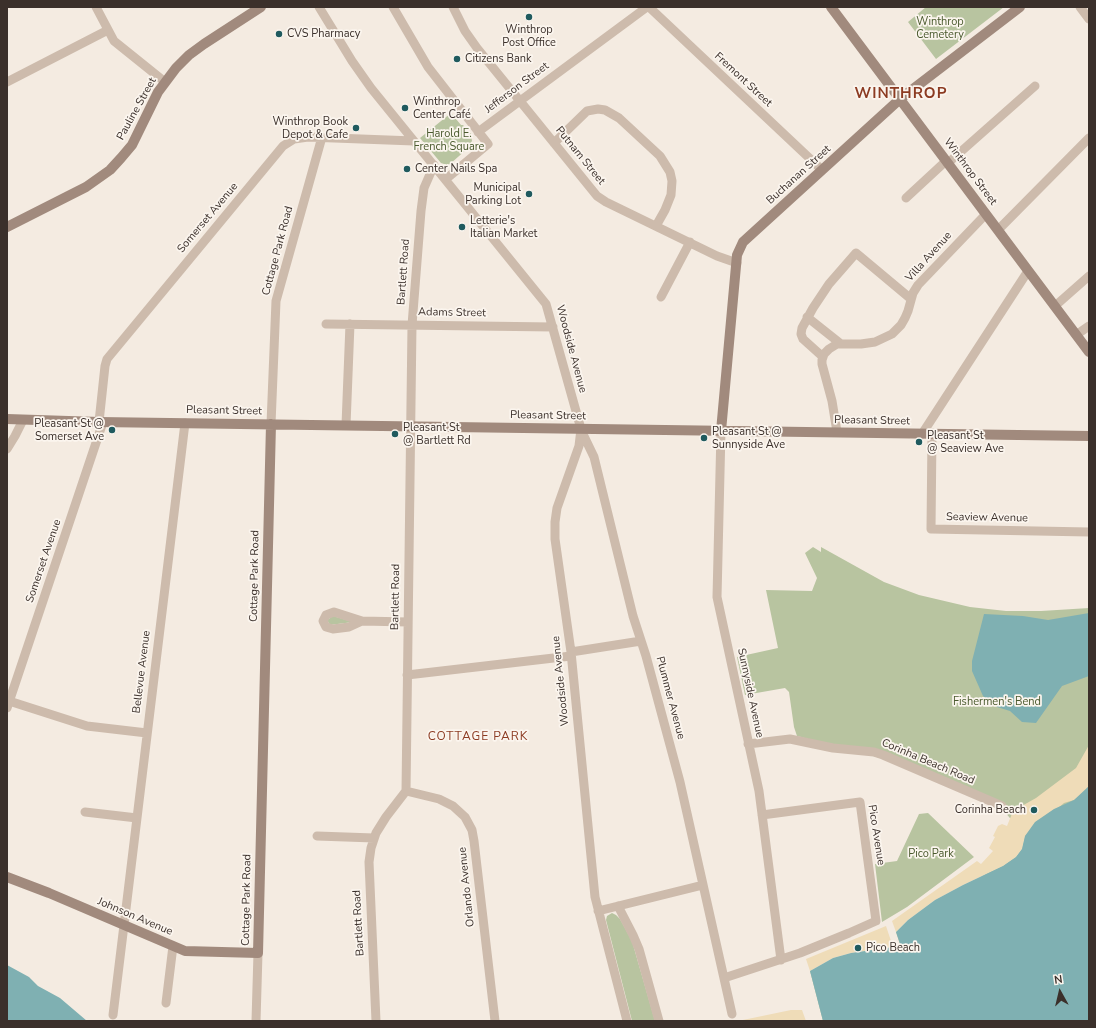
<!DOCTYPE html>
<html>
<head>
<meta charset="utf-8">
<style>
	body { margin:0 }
	#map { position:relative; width:1096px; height:1028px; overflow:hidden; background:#f4ebe1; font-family:"Nunito Sans",sans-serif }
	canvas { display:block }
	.frame { position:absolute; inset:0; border:8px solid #3b302b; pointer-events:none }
	.north { position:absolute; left:1040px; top:972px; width:40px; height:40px; -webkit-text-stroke:3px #fbf5ee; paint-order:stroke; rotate:352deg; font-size:11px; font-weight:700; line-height:16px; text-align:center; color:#3b302b }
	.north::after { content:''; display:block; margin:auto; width:14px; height:18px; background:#3b302b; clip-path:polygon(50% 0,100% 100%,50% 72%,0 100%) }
</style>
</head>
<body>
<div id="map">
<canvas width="1096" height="1028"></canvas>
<div class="frame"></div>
<div class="north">N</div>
</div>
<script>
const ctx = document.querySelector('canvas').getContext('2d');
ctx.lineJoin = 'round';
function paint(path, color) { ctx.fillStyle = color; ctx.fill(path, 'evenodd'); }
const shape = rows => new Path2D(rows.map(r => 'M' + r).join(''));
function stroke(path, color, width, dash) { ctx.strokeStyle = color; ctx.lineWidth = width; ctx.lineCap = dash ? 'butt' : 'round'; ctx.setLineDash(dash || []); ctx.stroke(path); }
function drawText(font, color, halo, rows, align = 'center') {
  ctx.font = font + ' "Nunito Sans",sans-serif'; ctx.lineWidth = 3.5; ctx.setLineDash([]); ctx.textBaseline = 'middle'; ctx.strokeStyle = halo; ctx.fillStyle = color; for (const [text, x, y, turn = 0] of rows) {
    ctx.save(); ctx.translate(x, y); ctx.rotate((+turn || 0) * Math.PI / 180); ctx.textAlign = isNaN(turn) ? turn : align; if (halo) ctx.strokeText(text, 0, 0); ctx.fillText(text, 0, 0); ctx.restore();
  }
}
paint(shape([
	[926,7,1004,7,936,59,908,22],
	[451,113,461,125,463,125,471,134,472,141,467,149,450,164,447,165,441,163,420,138],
	[813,547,821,552,821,547,884,582,919,595,970,607,1006,611,1041,611,1089,608,1089,850,823,1021,810,971,893,947,896,950,900,950,901,947,896,932,986,874,1003,866,1016,857,1022,849,1025,836,1004,811,926,770,797,736,794,727,789,692,785,688,745,695,737,657,778,648,766,590,812,591,817,578,805,553],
	[333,616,353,622,330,625,327,620],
	[928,813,974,857,907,907,882,922,875,864,897,861,919,814],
	[612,913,616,915,620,919,632,941,655,1021,632,1021,606,920,607,916]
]), '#b8c4a0');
paint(shape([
	[1089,745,1089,786,1085,792,1074,800,1064,803,1025,836,1022,849,1016,857,1003,866,963,885,935,900,908,920,896,932,892,921,977,861,981,864,993,851,989,848,995,837,993,836,998,826,1002,824,1007,826,1013,811,1036,798,1076,768],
	[886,926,893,947,851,953,833,958,810,971,806,959],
	[791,1010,802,1010,806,1021,738,1021]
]), '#efdcb8');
paint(shape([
	[1089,613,1089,676,1062,686,1036,723,1022,722,1010,711,997,707,983,696,972,671,972,661,984,614,1023,616,1048,620],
	[1089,786,1089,1021,823,1021,810,971,833,958,851,953,893,947,896,950,900,950,901,947,896,932,908,920,935,900,963,885,1003,866,1016,857,1022,849,1025,836,1035,822,1054,809,1074,800],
	[7,965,29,977,38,986,60,998,87,1021,7,1021]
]), '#7fb0b2');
stroke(shape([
	[96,7,114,41,165,82],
	[319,7,352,61,371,88,546,304,581,429,579,446,557,508,555,522,555,539,571,652,595,897,627,1021],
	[393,7,428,67,488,144,446,179],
	[453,7,465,31,477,48,597,196,606,202,717,256,737,263],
	[649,7,822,170],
	[1080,7,1089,19],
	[7,82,108,30],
	[478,132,647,7],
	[554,143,587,111,598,109,605,110,619,118,660,156,670,172,672,181,671,195,665,210,656,226],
	[948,163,1035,86],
	[906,198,946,161],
	[998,230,1089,138],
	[661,297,690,242],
	[1055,306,1089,276],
	[807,317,841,344],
	[326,324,553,327],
	[1076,335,1089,326],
	[823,357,803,339,801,334,802,328,813,308,829,284,856,253,911,299],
	[99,422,105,366,107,359,283,146,294,139,308,137,414,141],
	[271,424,276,301,322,137],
	[346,425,350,324],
	[581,430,594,457,633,616,646,656,680,782,732,1014],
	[721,431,717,597,759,791,781,960],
	[837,432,832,401,822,364,822,360,824,354,829,349,837,344,861,344,875,342,892,334,901,325,905,318,908,311,913,293,918,285,986,214],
	[922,434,1028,271],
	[932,434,931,529,1089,532],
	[7,449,15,436,23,420],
	[362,621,349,627,333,629,326,627,323,621,326,615,334,612,362,621,408,622],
	[571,652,641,641],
	[407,675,571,656],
	[9,701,87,726,147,733],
	[7,708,103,422],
	[748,744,790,739,833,748,874,752,883,755,1002,806],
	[406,791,439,799,453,806,465,817,472,830,474,841,495,1021],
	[85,812,137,818],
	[317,836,374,838],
	[618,906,633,935,639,949,659,1021],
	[598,911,703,885],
	[124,925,185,423],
	[724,978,800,953,849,933,876,921,860,802,762,815],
	[166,1003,173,946],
	[113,1015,124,925],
	[256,1021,258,953],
	[376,1021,369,862,371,848,376,833,386,817,406,791,412,325,421,211,424,188,434,165]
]), '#cdbbac', 9);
stroke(shape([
	[831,7,1089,352],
	[7,227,86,187,110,170,121,158,132,145,158,92,176,68,189,55,204,44,261,7],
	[7,419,99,422,1089,436],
	[721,431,737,255,743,242,900,99,1020,7],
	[7,877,49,893,185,951,258,953,271,424]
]), '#a18a7d', 10);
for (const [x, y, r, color] of [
	[529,17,4,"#1f5a5e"],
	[279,34,4,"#1f5a5e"],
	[457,59,4,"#1f5a5e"],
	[405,108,4,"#1f5a5e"],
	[356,128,4,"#1f5a5e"],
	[407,169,4,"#1f5a5e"],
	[529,194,4,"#1f5a5e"],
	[462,227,4,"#1f5a5e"],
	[112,430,4,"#1f5a5e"],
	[395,434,4,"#1f5a5e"],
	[704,438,4,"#1f5a5e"],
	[919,442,4,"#1f5a5e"],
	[1034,810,4,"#1f5a5e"],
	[858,948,4,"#1f5a5e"]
]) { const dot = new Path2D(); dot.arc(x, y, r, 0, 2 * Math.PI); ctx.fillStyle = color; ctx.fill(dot); stroke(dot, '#fbf5ee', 1.5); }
drawText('11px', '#4a5a2e', '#fbf5ee', [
	["Winthrop",940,22],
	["Cemetery",940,35],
	["Harold E.",449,134],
	["French Square",449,147],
	["Fishermen's Bend",997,702],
	["Pico Park",931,854]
]);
drawText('11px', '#3b302b', '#fbf5ee', [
	["Winthrop",529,30,"center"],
	["Post Office",529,43,"center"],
	["CVS Pharmacy",287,34],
	["Citizens Bank",465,59],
	["Winthrop",413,102],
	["Center Café",413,115],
	["Winthrop Book",348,122,"right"],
	["Depot & Cafe",348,135,"right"],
	["Center Nails Spa",415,169],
	["Municipal",521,188,"right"],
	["Parking Lot",521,201,"right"],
	["Letterie's",470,221],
	["Italian Market",470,234],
	["Pleasant St @",104,424,"right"],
	["Somerset Ave",104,437,"right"],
	["Pleasant St",403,428],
	["@ Bartlett Rd",403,441],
	["Pleasant St @",712,432],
	["Sunnyside Ave",712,445],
	["Pleasant St",927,436],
	["@ Seaview Ave",927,449],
	["Corinha Beach",1026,810,"right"],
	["Pico Beach",866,948]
], 'left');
drawText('11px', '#3b302b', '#fbf5ee', [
	["Fremont Street",743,80,43],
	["Jefferson Street",517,88,-37],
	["Pauline Street",137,109,-61],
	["Putnam Street",580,156,51],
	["Winthrop Street",970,172,53],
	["Buchanan Street",799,175,-42],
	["Somerset Avenue",208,218,-50],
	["Cottage Park Road",278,251,-75],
	["Villa Avenue",929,257,-48],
	["Bartlett Road",404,272,-86],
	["Adams Street",452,313,1],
	["Woodside Avenue",571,349,75],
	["Pleasant Street",224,411,1],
	["Pleasant Street",548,416,1],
	["Pleasant Street",872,421,1],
	["Seaview Avenue",987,518,1],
	["Somerset Avenue",44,561,-71],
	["Cottage Park Road",255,576,-89],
	["Bartlett Road",396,597,-89],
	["Bellevue Avenue",142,672,-83],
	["Woodside Avenue",561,681,-96],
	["Sunnyside Avenue",750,693,78],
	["Plummer Avenue",670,698,75],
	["Corinha Beach Road",928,762,23],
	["Pico Avenue",876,835,81],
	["Orlando Avenue",467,887,-96],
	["Cottage Park Road",247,900,-89],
	["Johnson Avenue",135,917,23],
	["Bartlett Road",359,923,-93]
]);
ctx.letterSpacing = '1px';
drawText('12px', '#8c3b22', '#fbf5ee', [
	["COTTAGE PARK",478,737]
]);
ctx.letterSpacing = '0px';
ctx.letterSpacing = '1px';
drawText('bold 15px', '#8c3b22', '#fbf5ee', [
	["WINTHROP",901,94]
]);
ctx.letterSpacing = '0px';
</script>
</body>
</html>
